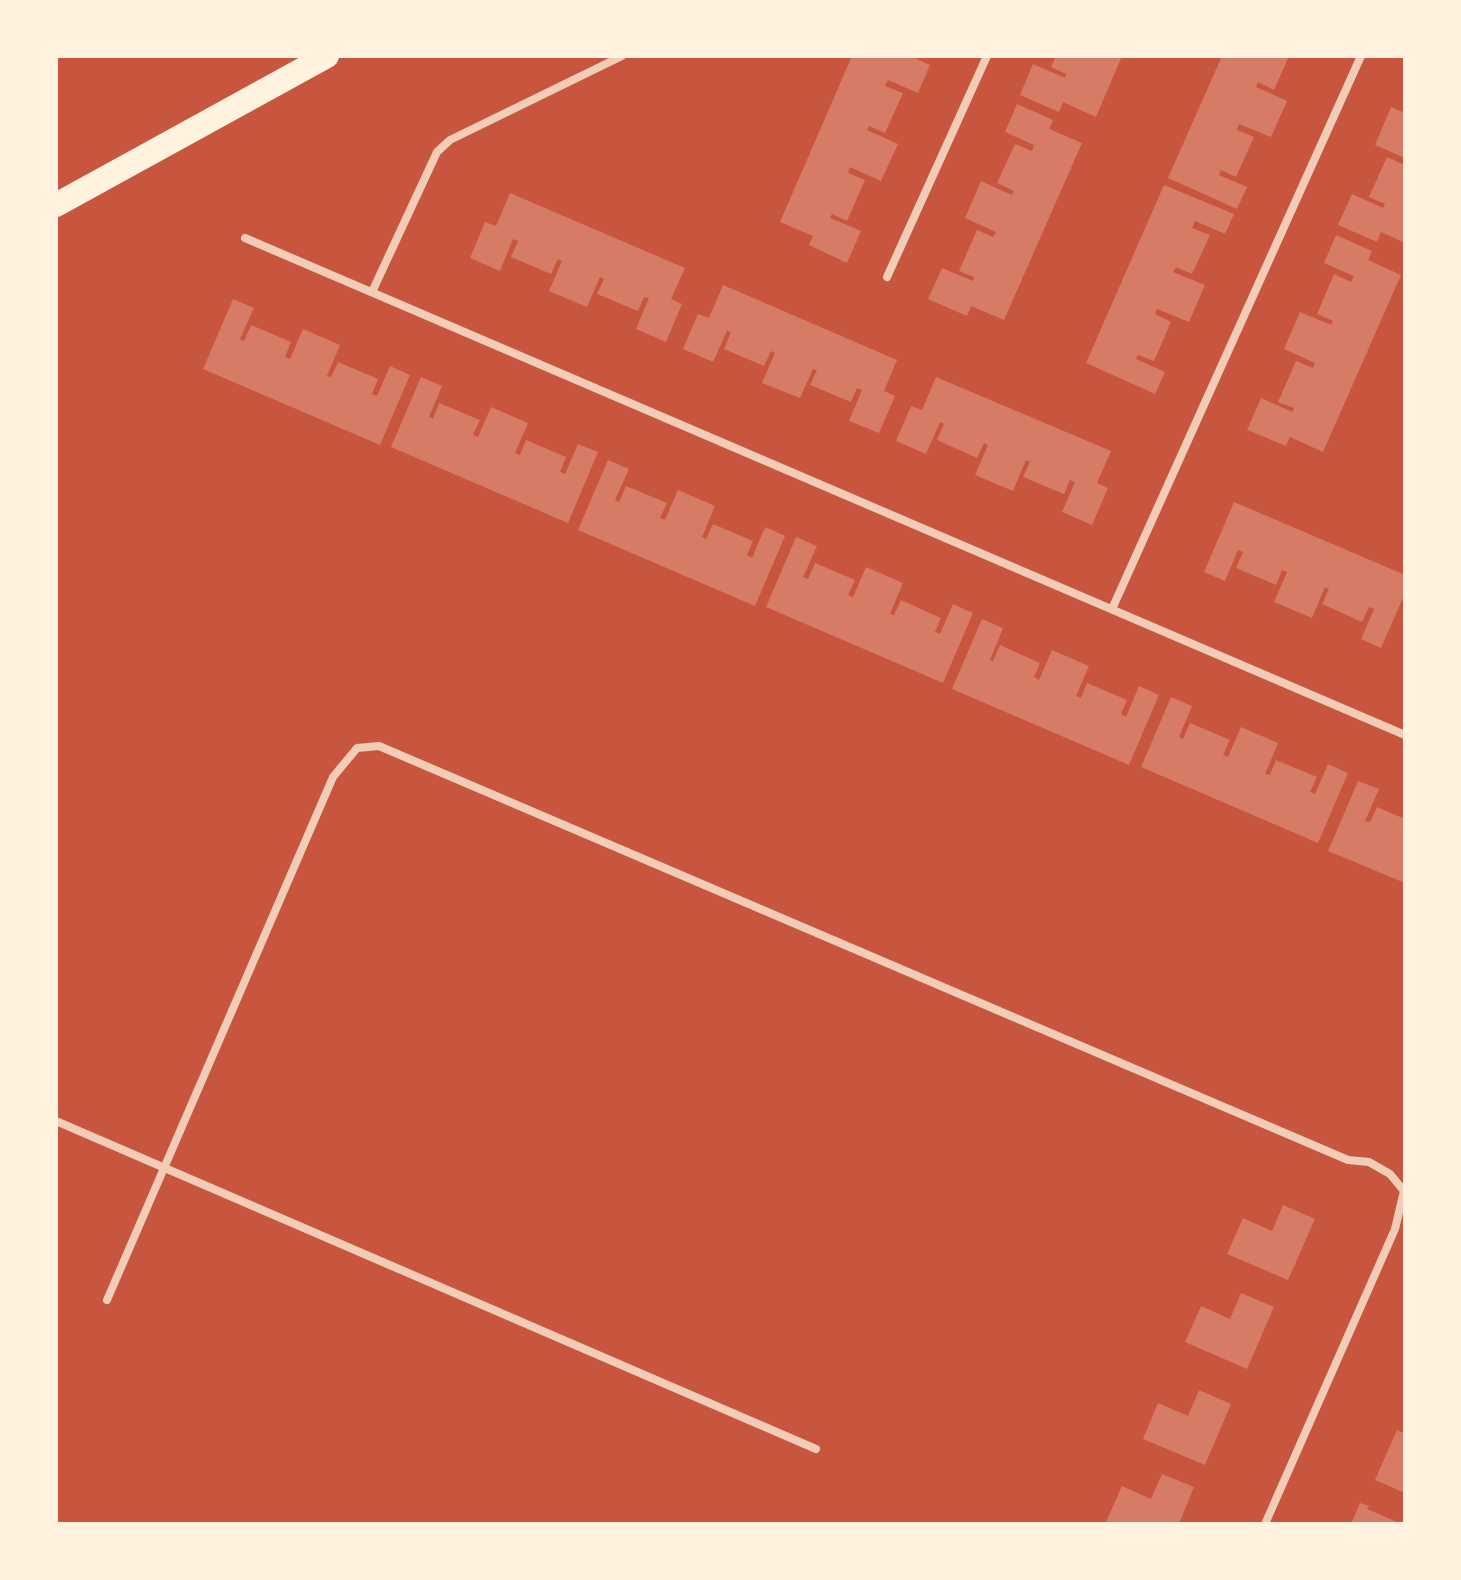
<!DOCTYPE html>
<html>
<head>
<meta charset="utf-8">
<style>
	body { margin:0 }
	#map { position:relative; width:1461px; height:1580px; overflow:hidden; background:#c8553d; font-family:"Fira Sans",sans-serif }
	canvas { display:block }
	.frame { position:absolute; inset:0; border:58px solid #fff3e0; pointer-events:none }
</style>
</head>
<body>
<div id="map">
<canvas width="1461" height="1580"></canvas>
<div class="frame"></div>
</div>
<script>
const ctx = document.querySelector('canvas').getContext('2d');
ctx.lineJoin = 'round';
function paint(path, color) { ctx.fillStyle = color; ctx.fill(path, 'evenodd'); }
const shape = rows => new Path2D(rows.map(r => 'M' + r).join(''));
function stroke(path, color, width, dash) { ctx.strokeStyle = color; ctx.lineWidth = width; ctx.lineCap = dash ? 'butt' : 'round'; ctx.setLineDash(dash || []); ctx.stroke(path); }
paint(shape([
	[852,56,910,56,930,65,918,93,888,80,885,86,903,93,885,133,869,126,867,130,898,144,881,181,850,167,848,173,865,180,847,221,832,214,830,218,861,231,847,263,809,245,813,236,780,222],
	[1056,56,1122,56,1096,117,1063,102,1059,112,1020,95,1033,64,1065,78,1066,74,1051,67],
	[1222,56,1289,56,1274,90,1258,82,1256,87,1287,101,1271,137,1239,124,1237,130,1254,137,1236,177,1221,170,1219,175,1247,187,1237,209,1168,178],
	[1017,104,1053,120,1049,129,1082,143,1004,320,971,306,967,316,928,299,942,268,973,281,974,277,959,271,977,230,993,237,996,232,965,218,981,181,1012,195,1014,191,997,183,1015,144,1032,151,1034,145,1005,132],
	[1391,107,1405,113,1405,158,1375,145],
	[1387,157,1405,165,1405,243,1381,232,1377,242,1338,225,1352,194,1383,208,1385,204,1369,197],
	[1164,185,1234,214,1225,234,1195,221,1192,228,1210,235,1192,274,1176,267,1173,272,1205,285,1189,322,1157,309,1155,314,1171,322,1154,361,1138,355,1136,359,1165,372,1155,394,1086,363],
	[510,193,685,268,671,299,682,304,666,342,636,329,649,298,644,297,638,311,597,294,604,279,600,277,587,307,549,291,562,261,558,259,551,274,511,257,518,241,513,239,500,271,470,258,485,222,496,226],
	[1336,235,1372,251,1368,260,1401,275,1323,452,1290,437,1286,446,1247,430,1261,398,1292,412,1294,408,1278,402,1296,361,1313,368,1315,363,1284,349,1300,312,1331,325,1333,321,1317,314,1334,274,1351,282,1354,276,1324,263],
	[723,285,897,360,884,391,895,396,879,433,849,421,862,390,857,388,851,402,810,385,817,370,813,369,800,398,762,383,775,353,771,351,764,366,724,349,731,332,727,331,713,362,683,349,698,314,709,318],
	[233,299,254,308,240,339,244,341,251,325,291,342,285,357,290,359,303,329,340,345,327,376,331,377,338,362,378,379,372,394,377,396,390,366,410,375,380,445,203,369],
	[421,377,442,386,429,417,433,419,439,403,480,420,473,435,478,437,491,407,528,423,515,453,520,455,526,440,566,457,560,472,565,474,578,444,598,452,568,523,391,447],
	[936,377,1111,451,1097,483,1108,488,1092,525,1062,512,1075,482,1070,480,1064,494,1023,477,1030,462,1026,460,1013,491,975,475,988,445,984,443,977,458,937,440,944,424,940,422,926,454,896,441,911,406,922,410],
	[608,460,629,469,615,500,619,502,626,486,667,503,660,518,665,520,678,490,715,506,702,537,706,539,713,524,753,541,747,555,752,558,765,527,785,536,755,606,578,530],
	[1234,502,1405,575,1405,593,1381,648,1361,639,1374,609,1369,607,1362,622,1322,604,1329,589,1325,587,1312,618,1274,602,1287,572,1282,570,1276,585,1236,568,1243,552,1238,550,1225,581,1204,572],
	[796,537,817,546,803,577,808,579,815,563,855,580,848,595,853,597,866,567,903,583,890,614,894,615,901,600,941,618,935,632,940,634,953,604,973,613,943,683,766,607],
	[982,619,1003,628,990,660,993,661,1000,645,1040,663,1034,677,1039,680,1052,650,1089,666,1076,696,1081,698,1087,683,1127,700,1121,714,1126,717,1139,686,1159,695,1129,765,952,689],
	[1171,697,1192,706,1179,737,1183,739,1190,723,1230,740,1223,755,1228,757,1241,727,1278,743,1265,774,1270,775,1276,760,1317,777,1310,792,1315,794,1328,764,1348,773,1318,843,1141,767],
	[1358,781,1379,789,1365,821,1370,822,1377,807,1405,819,1405,883,1328,851],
	[1283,1205,1315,1219,1288,1280,1227,1254,1243,1218,1272,1231],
	[1241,1293,1274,1307,1247,1369,1185,1342,1201,1306,1230,1319],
	[1199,1390,1231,1404,1205,1465,1143,1439,1158,1403,1188,1416],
	[1397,1430,1405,1434,1405,1493,1375,1480],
	[1162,1474,1194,1487,1179,1524,1106,1522,1122,1486,1151,1499],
	[1360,1503,1369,1506,1367,1509,1402,1524,1351,1524]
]), '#d67c66');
stroke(shape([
	[245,238,1405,735],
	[887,277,987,56],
	[372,292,437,152,450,140,622,56],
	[1112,609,1361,56],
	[56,1121,816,1449],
	[107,1300,333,777,357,748,379,746,1348,1160,1369,1162,1390,1174,1404,1191,1395,1229,1265,1524]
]), '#f1ccb7', 8);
stroke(shape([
	[56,205,327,56]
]), '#fff3e0', 24);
</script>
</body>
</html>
